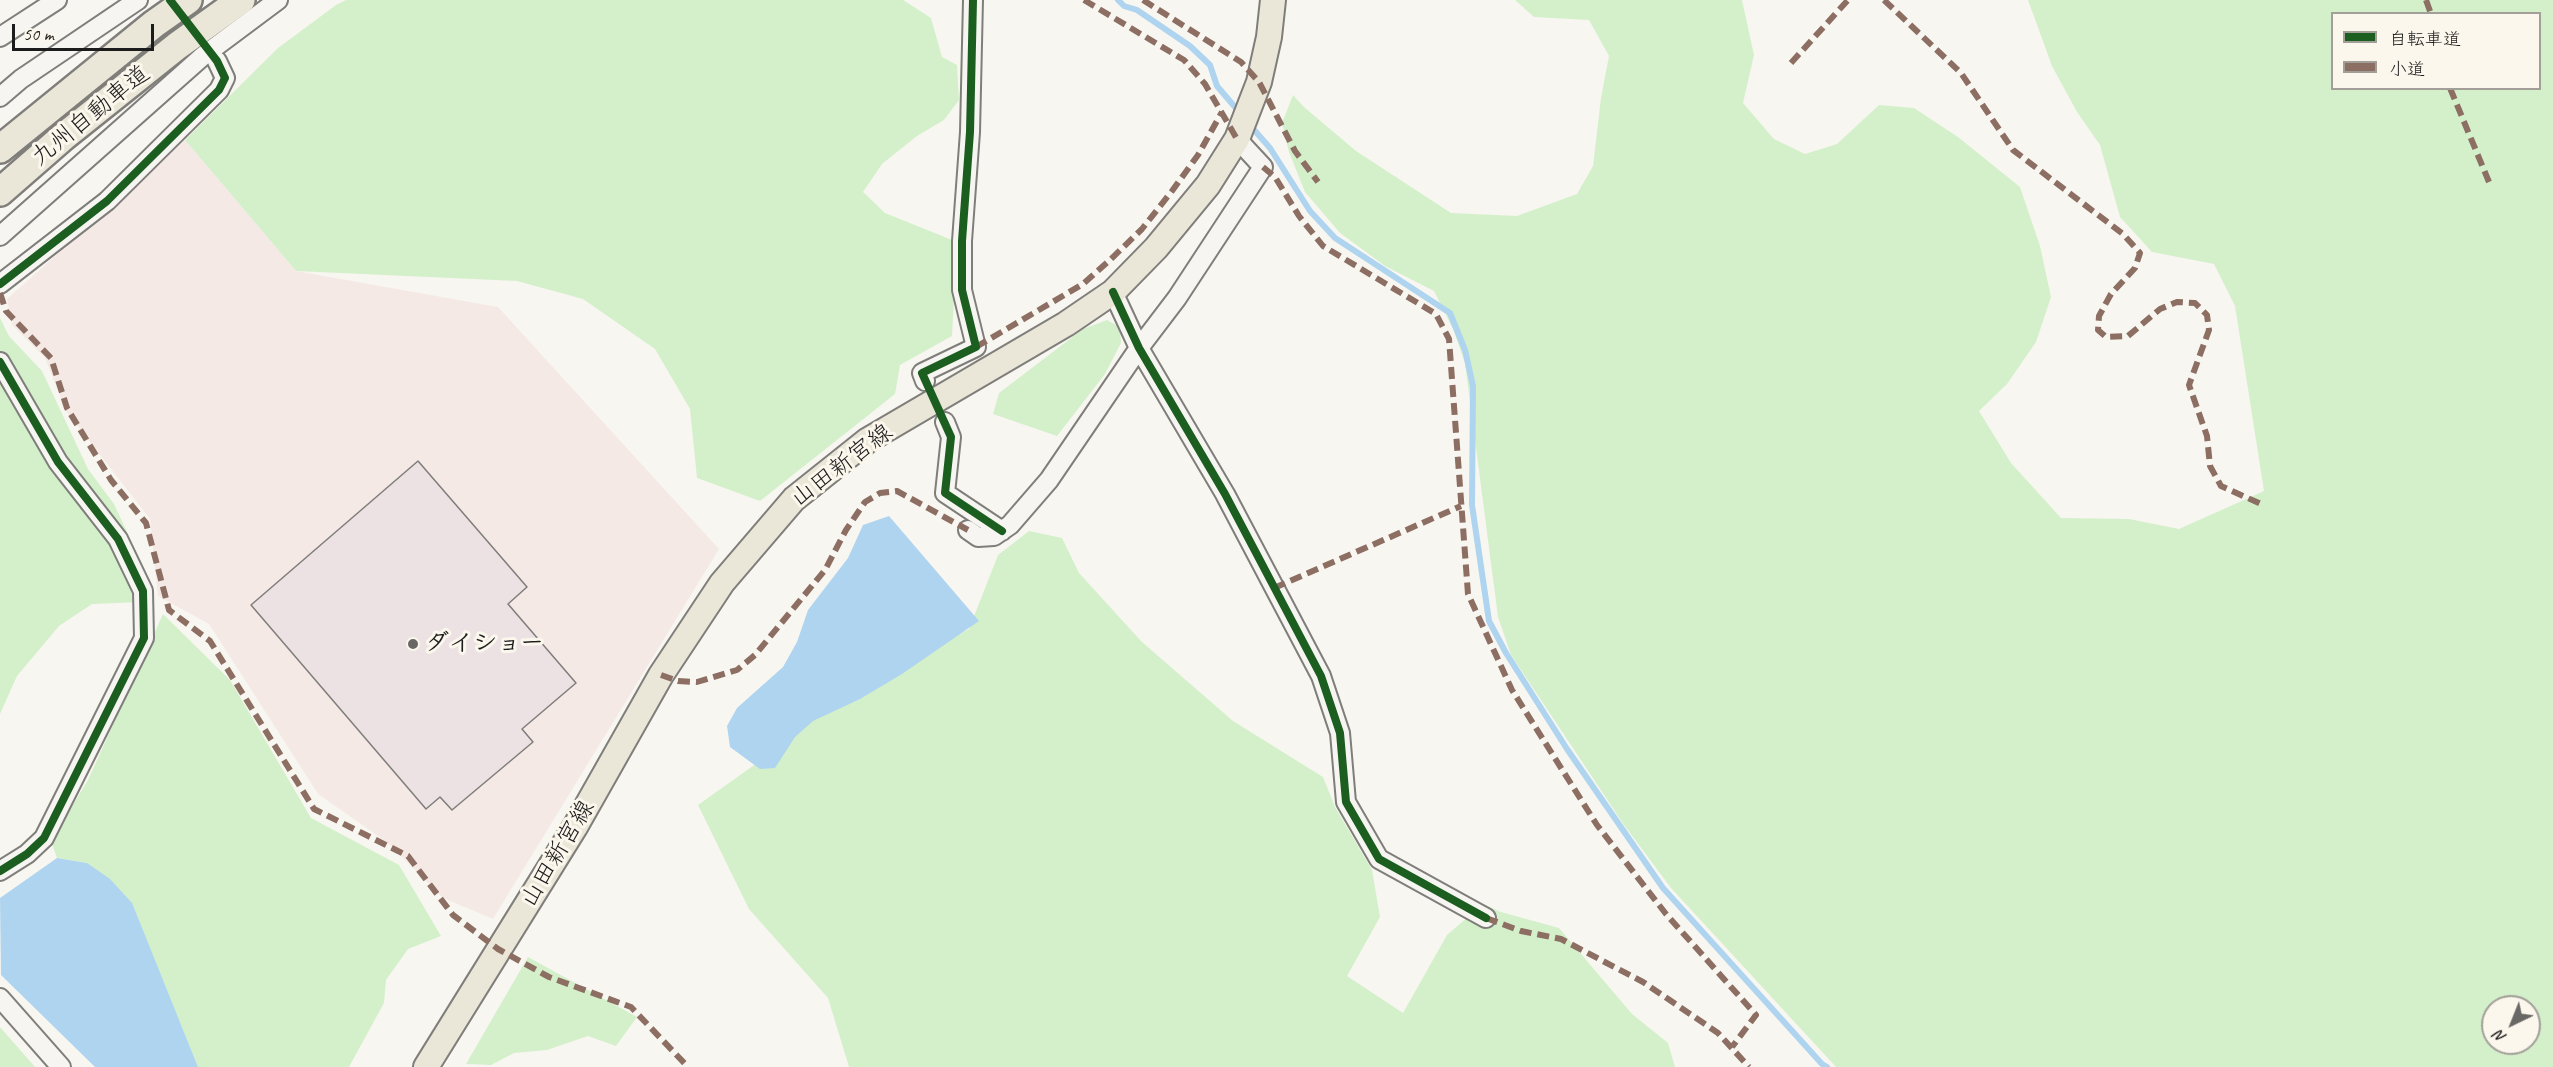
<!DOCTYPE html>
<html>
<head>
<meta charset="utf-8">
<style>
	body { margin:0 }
	#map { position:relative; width:2553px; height:1067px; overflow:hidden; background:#f8f6f0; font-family:Caveat,"Klee One",sans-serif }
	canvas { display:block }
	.legend { position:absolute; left:2331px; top:12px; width:210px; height:78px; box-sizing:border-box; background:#fbf7ec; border:2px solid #a29f99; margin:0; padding:8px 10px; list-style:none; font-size:18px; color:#1c1c1c }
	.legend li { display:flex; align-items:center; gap:12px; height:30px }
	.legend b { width:30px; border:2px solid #a29f99 }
	.north { position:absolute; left:2481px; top:995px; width:60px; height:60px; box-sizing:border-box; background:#fbf7ec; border:2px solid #a29f99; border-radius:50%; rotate:223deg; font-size:16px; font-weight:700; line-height:24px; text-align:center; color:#1c1c1c }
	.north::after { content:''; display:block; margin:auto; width:21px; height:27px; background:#696866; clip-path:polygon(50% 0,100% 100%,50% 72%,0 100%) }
	.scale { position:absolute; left:12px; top:24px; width:142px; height:27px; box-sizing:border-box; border:3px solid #1c1c1c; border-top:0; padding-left:8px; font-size:18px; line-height:21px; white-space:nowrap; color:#1c1c1c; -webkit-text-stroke:4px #fbf7ec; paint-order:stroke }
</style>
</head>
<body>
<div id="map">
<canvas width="2553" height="1067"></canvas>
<ul class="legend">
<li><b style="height:8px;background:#1b5e20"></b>自転車道</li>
<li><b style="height:8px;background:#8d6e63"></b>小道</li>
</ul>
<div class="north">N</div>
<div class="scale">50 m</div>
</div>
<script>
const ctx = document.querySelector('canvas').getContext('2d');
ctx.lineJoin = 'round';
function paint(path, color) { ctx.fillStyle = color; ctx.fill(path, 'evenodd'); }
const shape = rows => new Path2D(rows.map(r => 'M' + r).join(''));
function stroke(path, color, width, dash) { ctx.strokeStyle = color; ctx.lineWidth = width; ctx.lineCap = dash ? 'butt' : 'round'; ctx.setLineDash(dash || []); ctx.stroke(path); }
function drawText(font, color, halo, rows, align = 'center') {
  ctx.font = font + ' Caveat,"Klee One",sans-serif'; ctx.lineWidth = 6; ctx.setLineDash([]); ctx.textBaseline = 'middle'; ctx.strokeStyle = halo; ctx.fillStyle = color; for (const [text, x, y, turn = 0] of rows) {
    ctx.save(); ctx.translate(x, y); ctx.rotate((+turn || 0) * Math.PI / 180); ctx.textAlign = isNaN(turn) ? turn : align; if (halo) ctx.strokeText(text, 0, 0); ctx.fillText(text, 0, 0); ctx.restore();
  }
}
paint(shape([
	[185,140,296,271,498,307,719,549,493,919,443,898,388,843,318,794,209,624,158,596,150,519,66,411,45,358,12,325,7,299]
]), '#f5e9e6');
paint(shape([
	[346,0,903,0,931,18,942,57,957,65,959,100,944,120,917,136,882,164,863,192,885,213,957,242,952,336,900,365,895,394,760,501,697,478,690,409,655,349,583,299,517,281,296,271,185,140,278,48,336,5],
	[1515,0,1742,0,1754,55,1743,103,1774,139,1805,154,1837,144,1879,105,1914,108,1958,137,2020,187,2040,246,2051,297,2036,342,2007,384,1979,411,2011,463,2061,518,2129,519,2179,529,2264,491,2235,306,2214,264,2152,252,2120,217,2100,145,2077,112,2052,66,2028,0,2553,0,2553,1067,1836,1067,1671,888,1624,825,1511,655,1498,617,1465,363,1453,329,1434,291,1385,266,1340,233,1305,192,1289,152,1282,123,1293,95,1304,107,1356,151,1451,213,1517,216,1577,194,1593,166,1601,98,1609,56,1589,20,1534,17],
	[2332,14,2540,14,2540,88,2332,88],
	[2493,1007,2529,1007,2529,1043,2493,1043],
	[0,318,9,336,42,371,88,469,114,504,143,566,142,602,92,604,59,626,17,676,0,714],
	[1107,320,1120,327,1121,343,1105,374,1057,436,993,414,999,393,1083,329],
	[1029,531,1062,538,1079,573,1142,642,1233,721,1323,777,1335,807,1372,870,1380,917,1347,976,1403,1013,1447,935,1483,904,1501,912,1559,928,1632,1014,1668,1043,1675,1067,849,1067,828,998,749,909,698,805,771,753,839,680,899,667,969,629,998,555],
	[163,614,230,680,311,818,399,865,441,936,408,949,386,980,384,1003,349,1067,198,1067,177,1016,87,863,57,858,51,841,88,780],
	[528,957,637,1017,616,1046,588,1036,547,1050,514,1053,491,1065,466,1064],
	[0,1027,35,1067,0,1067]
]), '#d4f0cb');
paint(shape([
	[889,516,979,621,902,674,860,699,813,721,795,737,775,768,760,769,730,747,727,726,737,708,783,667,797,642,808,610,848,558,863,525],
	[57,858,87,863,110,879,132,903,198,1067,95,1067,1,975,0,898]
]), '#afd4ef');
stroke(shape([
	[1118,0,1124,6,1137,10,1190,46,1210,65,1217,86,1240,113],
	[1248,123,1270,148,1310,211,1335,238,1450,313,1465,350,1473,386,1472,505,1489,621,1506,653,1567,749,1663,888,1822,1064,1827,1067]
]), '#afd4ef', 6);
const building = shape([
	[418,461,527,587,508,604,576,683,522,729,533,742,452,810,440,797,426,809,251,605,418,461]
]);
paint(building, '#ece1e3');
stroke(building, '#7f7e7b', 1.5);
const minor = shape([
	[0,37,57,0],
	[0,97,21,79,138,0],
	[0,236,203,56,278,0],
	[0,284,107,201,219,90,225,78,217,61],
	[1113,292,1139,348,1225,494,1321,676,1340,733,1346,802,1379,859,1486,918],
	[0,362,58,462,118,539,143,591,144,638,44,838,27,854,0,871],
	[925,381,922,373,976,347,962,290,962,241,970,132,973,0],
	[945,422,951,437,945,493,1002,531],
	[968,530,978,537,994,536,1010,525,1049,480,1139,348,1177,298,1263,167,1237,139],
	[0,998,61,1067]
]);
const major = shape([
	[426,1067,575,827,661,675,722,583,794,499,868,440,1066,324,1113,292,1156,248,1208,185,1237,139,1259,82,1269,37,1273,0]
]);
const highway = shape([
	[0,149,154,24,188,0],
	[0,192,63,137,177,46,241,0]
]);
stroke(minor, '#7f7e7b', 22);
stroke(major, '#7f7e7b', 28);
stroke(highway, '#7f7e7b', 32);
stroke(minor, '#f6f5f1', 18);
stroke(major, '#eae7d8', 24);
stroke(highway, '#eae7d8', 27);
stroke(shape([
	[1084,0,1184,60,1205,84,1237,139],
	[1143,0,1241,62,1259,82,1295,151,1318,182],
	[1884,0,1961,73,2013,150,2123,234,2140,253,2135,268,2111,294,2099,316,2098,330,2106,337,2128,336,2160,309,2177,302,2195,303,2207,315,2209,330,2189,385,2207,436,2210,466,2221,486,2261,504],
	[2426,0,2431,14],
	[1791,63,1848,0],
	[2450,88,2489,182],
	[1263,167,1275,177,1299,216,1323,246,1436,314,1449,339,1468,594,1512,690,1597,825,1666,914,1756,1015,1732,1047],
	[0,293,6,311,51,358,67,408,111,480,146,523,169,610,210,641,314,809,408,856,453,915,498,949,549,977,631,1007,688,1067],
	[976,347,1083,284,1110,260,1142,229,1172,191,1198,155,1222,112],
	[1274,588,1461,506],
	[661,675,678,681,697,682,737,670,755,655,825,570,846,530,865,502,880,493,897,491,968,530],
	[1486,918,1521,931,1561,939,1643,982,1718,1033,1749,1067]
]), '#8d6e63', 6, [12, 6]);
stroke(shape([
	[973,0,970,132,962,241,962,290,976,347,922,373,951,437,945,493,1002,531],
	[0,284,107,201,219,90,225,78,217,61,170,0],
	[1113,292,1139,348,1225,494,1321,676,1340,733,1346,802,1379,859,1486,918],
	[0,362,58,462,118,539,143,591,144,638,44,838,27,854,0,871]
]), '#1b5e20', 8);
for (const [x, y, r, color] of [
	[413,644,6,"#696866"]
]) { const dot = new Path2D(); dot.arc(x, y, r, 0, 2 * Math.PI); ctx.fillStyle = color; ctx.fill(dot); stroke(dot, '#fbf7ec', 2); }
drawText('24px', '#1c1c1c', '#fbf7ec', [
	["九州自動車道",91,116,-39],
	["山田新宮線",842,466,-37],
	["山田新宮線",558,854,-59]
]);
drawText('bold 24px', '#1c1c1c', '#fbf7ec', [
	["ダイショー",425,644]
], 'left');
</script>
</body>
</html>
